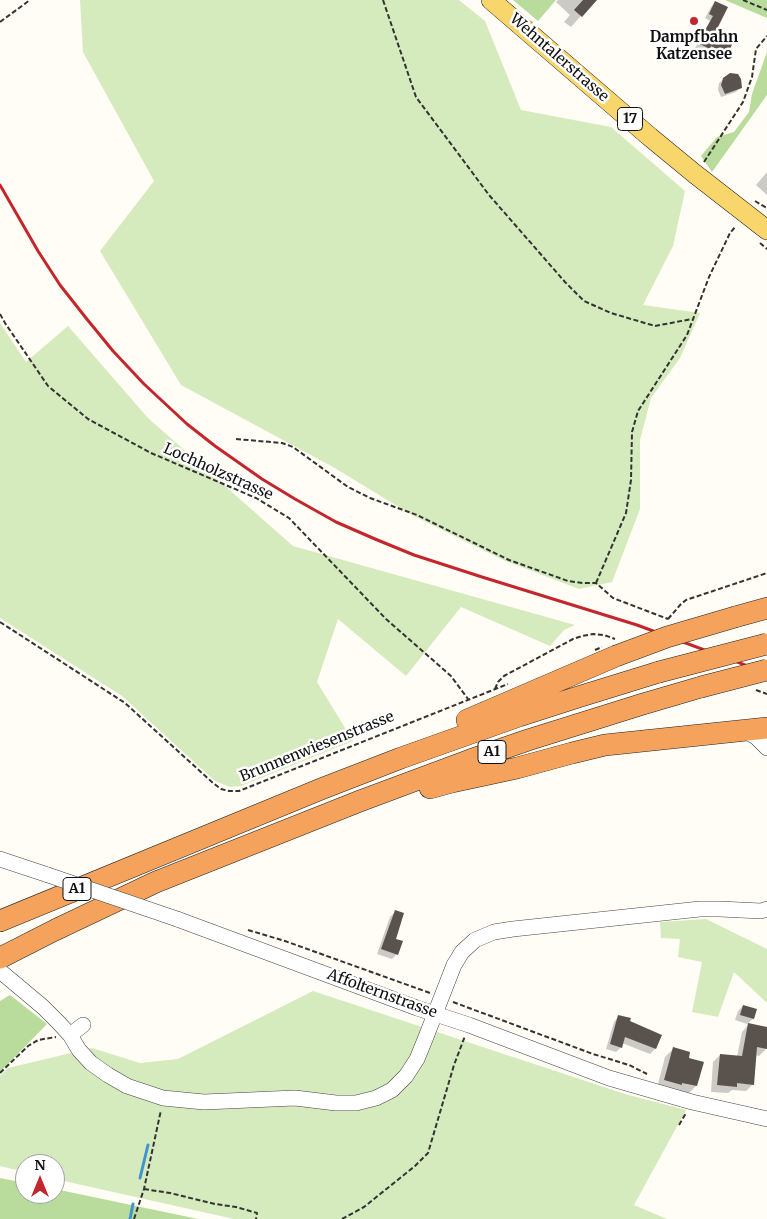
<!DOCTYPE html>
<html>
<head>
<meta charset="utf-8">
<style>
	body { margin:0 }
	#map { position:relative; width:767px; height:1219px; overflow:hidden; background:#fffdf5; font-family:Merriweather,serif }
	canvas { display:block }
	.north { position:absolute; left:15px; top:1154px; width:50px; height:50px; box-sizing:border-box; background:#fff; border:1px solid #a0a0a0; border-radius:50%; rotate:0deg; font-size:14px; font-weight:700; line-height:20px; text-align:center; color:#111 }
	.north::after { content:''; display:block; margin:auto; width:18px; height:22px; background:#c4262e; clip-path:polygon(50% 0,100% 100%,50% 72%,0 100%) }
</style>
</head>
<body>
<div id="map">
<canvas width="767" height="1219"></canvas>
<div class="north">N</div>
</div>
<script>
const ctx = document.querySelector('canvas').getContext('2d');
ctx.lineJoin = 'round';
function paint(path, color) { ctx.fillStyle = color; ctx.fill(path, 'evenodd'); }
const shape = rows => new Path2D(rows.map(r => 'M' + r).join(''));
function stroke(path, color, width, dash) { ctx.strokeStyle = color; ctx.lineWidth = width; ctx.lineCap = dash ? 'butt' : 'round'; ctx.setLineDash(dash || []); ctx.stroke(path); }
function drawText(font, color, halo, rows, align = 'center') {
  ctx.font = font + ' Merriweather,serif'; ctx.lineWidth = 5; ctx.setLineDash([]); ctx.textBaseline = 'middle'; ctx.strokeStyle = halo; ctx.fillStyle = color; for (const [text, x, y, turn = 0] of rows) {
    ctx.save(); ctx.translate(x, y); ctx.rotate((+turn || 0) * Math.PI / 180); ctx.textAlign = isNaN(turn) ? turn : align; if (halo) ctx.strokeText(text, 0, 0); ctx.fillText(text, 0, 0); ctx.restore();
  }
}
paint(shape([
	[80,0,459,0,485,21,521,110,611,127,685,191,673,246,643,305,700,313,680,358,651,398,640,440,640,509,612,582,579,589,503,560,412,515,333,467,181,385,100,251,154,181,83,52],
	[0,323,26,362,68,326,148,418,293,546,575,625,564,630,550,646,461,607,406,676,338,619,317,682,353,741,241,786,230,787,215,781,122,696,0,618],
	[706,919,767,949,767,1003,734,972,718,1017,692,1012,702,962,678,957,680,939,661,938,660,922],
	[313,991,625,1094,686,1110,634,1205,667,1219,234,1219,55,1179,55,1164,25,1164,25,1172,0,1166,0,1076,8,1068,92,1048,140,1063,178,1059]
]), '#d5ebbd');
paint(shape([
	[513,0,556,0,538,21],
	[725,0,767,0,767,18],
	[767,52,767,95,712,172,701,156,717,137,734,132,749,112,752,94],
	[10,995,47,1024,0,1072,0,1001],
	[0,1178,25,1183,25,1194,55,1194,55,1189,198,1219,0,1219]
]), '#b9dc9c');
paint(shape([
	[558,0,595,0,571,27,564,22,570,15,556,2],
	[715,2,716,28,723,39,726,54,722,58,707,50,704,52,695,48,710,21,705,18,711,7],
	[724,79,741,87,736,92,721,97,718,90,719,83],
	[767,172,767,195,756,185],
	[395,912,394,940,397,954,392,959,377,954,390,917],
	[743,1006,755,1010,753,1019,747,1024,735,1020,738,1011],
	[619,1016,628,1022,660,1035,655,1049,650,1054,622,1043,621,1047,616,1052,606,1049,614,1022],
	[749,1024,767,1028,766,1049,759,1056,755,1055,753,1084,746,1091,732,1090,728,1093,711,1092,713,1062,720,1055,737,1057,742,1032],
	[673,1049,687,1059,696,1086,688,1094,657,1088,665,1057]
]), '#0003');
stroke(shape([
	[140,1178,148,1145],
	[130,1219,133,1204]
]), '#3f96cf', 3);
paint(shape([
	[583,0,597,0,582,17,574,10],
	[715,1,728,7,718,27,728,33,724,39,733,43,727,54,711,46,710,49,698,43,713,16,709,14],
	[730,73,738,74,741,79,742,88,725,94,721,85,722,82,723,78],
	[395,910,404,913,396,939,403,941,398,955,381,949],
	[743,1005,757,1009,754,1019,740,1015],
	[618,1015,631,1018,630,1021,662,1035,656,1049,625,1037,622,1048,610,1044],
	[748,1023,767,1027,767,1049,757,1047,754,1085,737,1083,737,1087,717,1085,720,1054,742,1056],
	[673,1047,690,1052,689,1058,704,1062,697,1086,682,1083,682,1085,664,1080]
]), '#5a524d');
const minor = shape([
	[743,730,756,737,767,748],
	[0,859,48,875],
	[177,919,417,1008,469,1025,609,1078,692,1102,767,1119],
	[0,971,43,1007,58,1022,70,1035,79,1050,91,1063,108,1075,127,1086,163,1098,204,1102,295,1098,336,1103,356,1103,376,1098,392,1090,406,1076,417,1059,426,1037,454,965,462,952,475,940,494,932,513,929,700,909,720,909,761,911,767,909],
	[70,1035,83,1025]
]);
const major = shape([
	[491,0,650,137,695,174,767,230]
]);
const highway = shape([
	[735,617,767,608],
	[467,720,616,656],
	[430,788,452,782,517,768,572,753,605,745,767,728],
	[0,921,321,789,401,758,519,716,578,697,659,672],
	[0,958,55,930,156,882,360,801,470,760,528,740,643,704,701,687]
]);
stroke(minor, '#444', 16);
stroke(major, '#222', 20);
stroke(highway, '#222', 22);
stroke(shape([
	[383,0,416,97,489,195,565,282,584,301,611,313,655,326,692,319],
	[743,0,767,10],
	[0,22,30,0],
	[704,162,743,102,752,77,756,49,767,36],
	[755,201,767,208],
	[760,243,767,249],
	[0,314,5,323,48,386,88,419,151,453,256,498,289,518,386,619,451,676,468,699],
	[236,439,282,443,293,447,348,487,370,498,417,515,509,560,568,581,583,583,596,583,613,598,668,619],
	[596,583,626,513,631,480,632,432,638,411,687,335,709,277,730,233,736,226],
	[668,619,681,604,686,600,767,573],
	[0,622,125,703,213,783,221,789,229,791,239,791,508,684],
	[495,689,498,682,504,676,573,639,582,636,593,634,604,635,615,639],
	[756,690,767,694],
	[248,930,285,941,430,993],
	[453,1002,593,1054,629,1065,647,1074],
	[0,1073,28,1046,38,1040,56,1037],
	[679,1125,686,1113],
	[144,1189,170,1193,215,1204,236,1207,257,1213,256,1219],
	[134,1219,144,1189,161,1110],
	[342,1219,364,1207,415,1166,428,1153,454,1065,465,1036]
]), '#333', 2, [5, 2.5]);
stroke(minor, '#fff', 15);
stroke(major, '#f9d66b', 19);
stroke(highway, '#f5a25d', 21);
stroke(shape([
	[0,185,38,251,60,285,86,318,113,351,144,384,187,424,215,446,262,479,295,499,336,522,375,539,414,555,482,577,637,625,767,673]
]), '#c4262e', 3);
const minorBridge = shape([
	[48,875,177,919]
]);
const highwayBridge = shape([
	[616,656,667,637,735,617],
	[659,672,767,644],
	[701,687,767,670]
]);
stroke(minorBridge, '#444', 16, []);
stroke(highwayBridge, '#222', 22, []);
stroke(shape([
	[595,650,602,647]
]), '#333', 2, [5, 2.5]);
stroke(minorBridge, '#fff', 15);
stroke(highwayBridge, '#f5a25d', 21);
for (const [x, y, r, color] of [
	[694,21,5,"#c4262e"]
]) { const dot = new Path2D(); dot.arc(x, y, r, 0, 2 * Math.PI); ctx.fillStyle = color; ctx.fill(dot); stroke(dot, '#fff', 2); }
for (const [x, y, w] of [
	[630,119,25],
	[492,752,28],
	[77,889,28]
]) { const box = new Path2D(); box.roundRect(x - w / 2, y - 11.5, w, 23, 4); ctx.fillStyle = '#fff'; ctx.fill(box); stroke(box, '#111', 1); }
drawText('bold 14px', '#111', null, [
	["17",630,119],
	["A1",492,752],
	["A1",77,889]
]);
drawText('bold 15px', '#111', '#fff', [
	["Dampfbahn",694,38],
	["Katzensee",694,55]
]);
drawText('15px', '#111', '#fff', [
	["Wehntalerstrasse",559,58,41],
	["Lochholzstrasse",218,472,24],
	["Brunnenwiesenstrasse",317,747,-22],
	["Affolternstrasse",382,994,20]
]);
</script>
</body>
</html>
